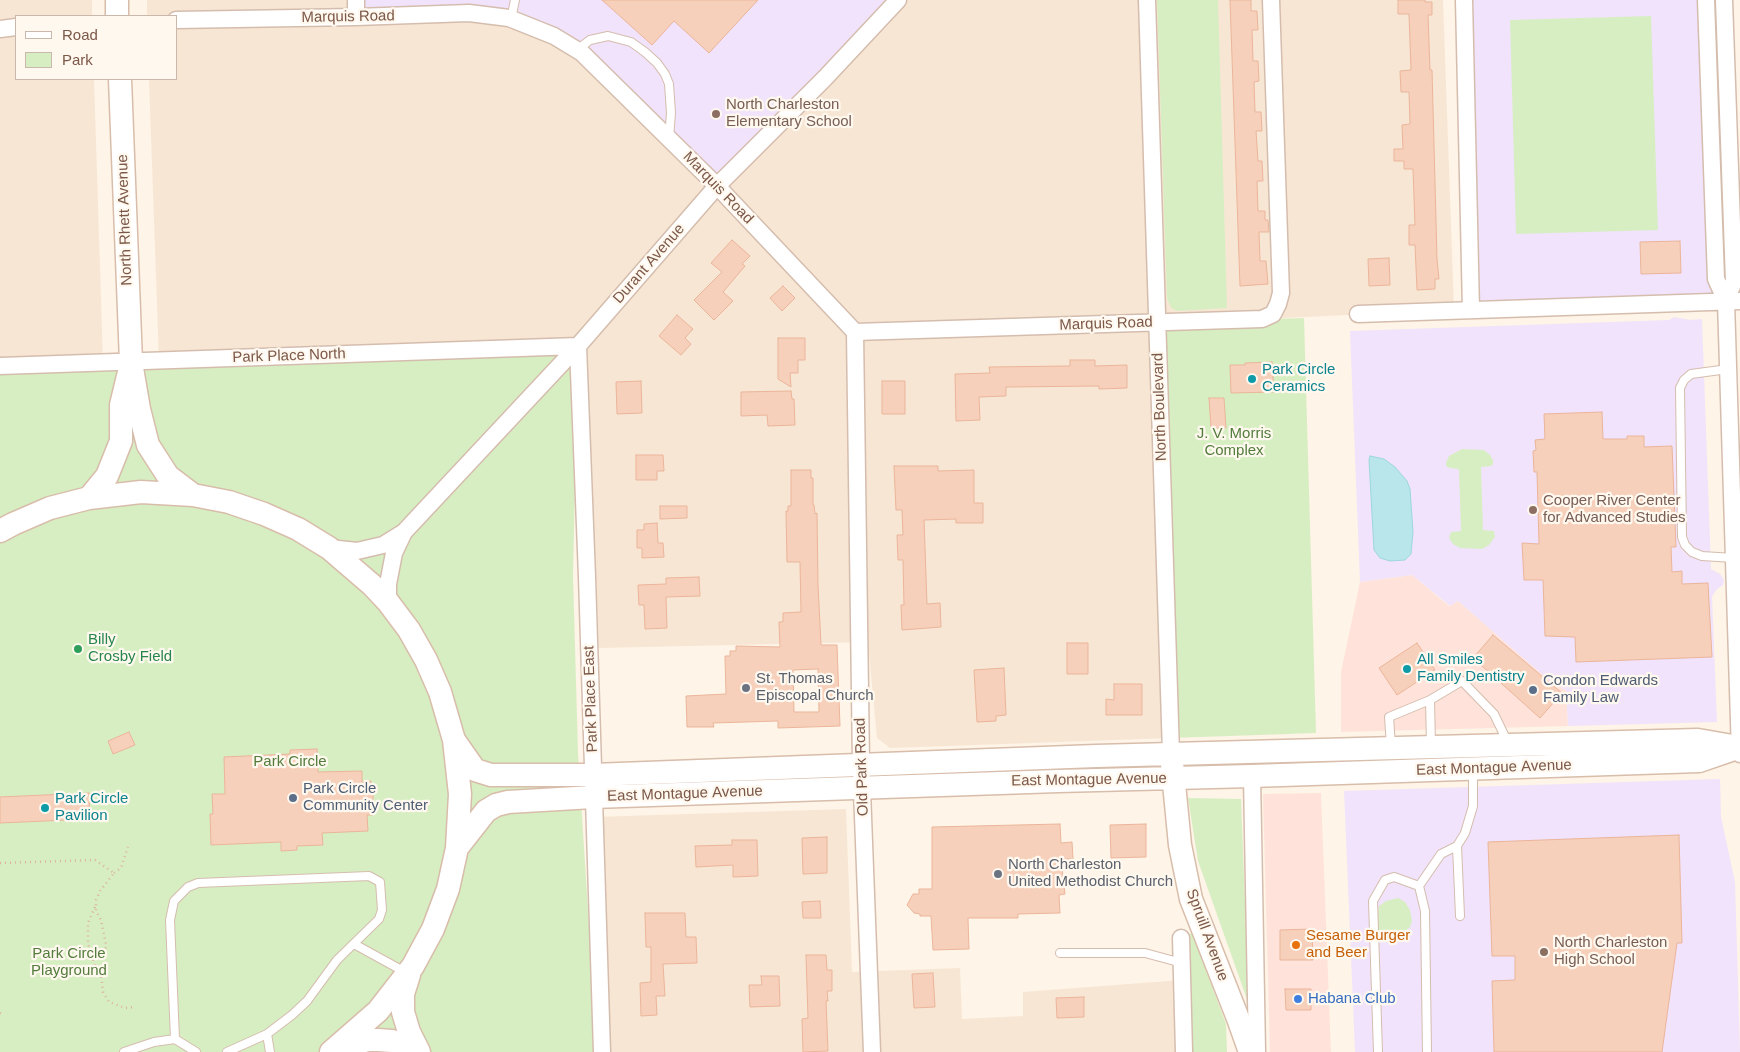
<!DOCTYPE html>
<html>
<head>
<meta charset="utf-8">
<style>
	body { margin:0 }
	#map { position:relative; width:1740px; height:1052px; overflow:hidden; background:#fef4e7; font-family:Helvetica,sans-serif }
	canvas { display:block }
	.legend { position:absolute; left:15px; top:15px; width:162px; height:65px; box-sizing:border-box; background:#fff8ef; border:1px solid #cbb8ac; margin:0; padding:6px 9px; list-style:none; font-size:15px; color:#7c5848 }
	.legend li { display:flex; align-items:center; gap:10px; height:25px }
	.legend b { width:25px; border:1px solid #cbb8ac }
</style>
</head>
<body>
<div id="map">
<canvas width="1740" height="1052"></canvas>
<ul class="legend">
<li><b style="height:6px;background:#fff"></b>Road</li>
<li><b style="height:14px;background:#d7eec3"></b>Park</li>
</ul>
</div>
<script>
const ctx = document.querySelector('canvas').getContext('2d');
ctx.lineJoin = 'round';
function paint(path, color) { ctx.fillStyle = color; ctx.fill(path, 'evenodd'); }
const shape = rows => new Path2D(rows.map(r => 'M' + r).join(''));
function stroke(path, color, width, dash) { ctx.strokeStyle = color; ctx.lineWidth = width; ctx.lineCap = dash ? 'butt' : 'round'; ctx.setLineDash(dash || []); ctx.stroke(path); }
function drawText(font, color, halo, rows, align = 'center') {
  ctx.font = font + ' Helvetica,sans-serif'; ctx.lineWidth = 4.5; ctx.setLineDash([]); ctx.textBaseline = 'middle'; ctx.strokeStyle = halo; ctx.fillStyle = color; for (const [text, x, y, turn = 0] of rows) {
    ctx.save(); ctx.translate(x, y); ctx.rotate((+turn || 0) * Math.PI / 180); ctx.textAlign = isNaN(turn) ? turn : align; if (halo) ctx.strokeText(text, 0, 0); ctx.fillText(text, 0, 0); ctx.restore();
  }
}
paint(shape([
	[0,0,92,0,92,16,16,16,16,79,94,79,103,363,0,366],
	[147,0,1443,0,1454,310,1262,319,1171,738,890,748,877,738,868,642,599,648,596,576,578,346,159,361,149,79,176,79,176,16,147,16],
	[846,809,852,972,960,968,962,1019,1023,1016,1023,992,1182,980,1184,1052,602,1052,594,817]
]), '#f7e6d4');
paint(shape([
	[1412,575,1449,606,1458,601,1553,684,1566,690,1568,726,1341,732,1341,672,1360,582],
	[1321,793,1331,1052,1270,1052,1263,794]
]), '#ffe3da');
paint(shape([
	[356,0,897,0,717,186,582,53,509,18,356,17],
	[1464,0,1706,0,1716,279,1726,301,1471,310],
	[1674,317,1690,320,1702,319,1711,569,1720,574,1724,580,1723,585,1716,590,1712,597,1717,722,1568,726,1566,690,1553,684,1458,601,1450,606,1412,575,1360,582,1350,331,1669,320],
	[1720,779,1721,817,1735,882,1740,1052,1355,1052,1344,791]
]), '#f1e3fb');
paint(shape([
	[1157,0,1218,0,1227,308,1177,311,1171,308,1167,298],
	[1651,16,1658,230,1516,234,1510,20],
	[1304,318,1316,733,1171,738,1158,323],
	[578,346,573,576,578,753,597,1052,0,1052,0,366],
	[1462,449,1484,450,1490,455,1493,460,1493,464,1491,466,1481,467,1483,530,1494,531,1495,537,1489,545,1482,549,1460,548,1453,544,1449,538,1451,532,1461,531,1459,469,1450,468,1446,466,1446,463,1449,456],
	[1188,798,1241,799,1249,1005,1198,861],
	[1398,898,1405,902,1410,910,1412,921,1410,927,1406,930,1381,937,1378,935,1377,919,1379,906,1386,901],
	[1192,933,1226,1024,1227,1052,1187,1052,1181,938]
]), '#d7eec3');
const water = shape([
	[1370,456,1384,459,1395,467,1407,481,1410,489,1413,532,1411,554,1405,560,1390,561,1380,558,1374,550,1369,460,1370,456]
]);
paint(water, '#b8e6eb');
stroke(water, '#9ed7de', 1);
const building = shape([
	[602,0,758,0,709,53,674,21,652,45,602,0],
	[1230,0,1251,0,1251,11,1257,11,1258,30,1252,30,1253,61,1258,61,1259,81,1254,82,1255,112,1261,112,1262,131,1256,131,1258,161,1262,161,1263,181,1257,181,1258,211,1265,211,1265,220,1268,220,1269,232,1259,232,1260,261,1266,261,1268,284,1240,286,1230,0],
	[1398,0,1425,0,1425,2,1432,2,1432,15,1428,15,1430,70,1432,70,1437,259,1439,279,1435,279,1435,289,1417,290,1415,245,1409,245,1409,225,1415,225,1413,169,1404,169,1404,161,1394,161,1394,149,1403,149,1402,125,1410,124,1409,92,1401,92,1400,71,1411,70,1409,14,1398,14,1398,0],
	[732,240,750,256,742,264,745,266,723,292,733,301,714,320,694,300,722,272,711,263,732,240],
	[1680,241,1681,273,1641,274,1640,242,1680,241],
	[1389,258,1390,285,1369,286,1368,259,1389,258],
	[783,286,795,298,782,311,770,298,783,286],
	[677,315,693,329,685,338,691,344,681,355,659,336,677,315],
	[778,338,805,338,805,360,798,360,798,373,790,373,791,387,778,379,778,338],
	[1070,360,1095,360,1095,366,1127,365,1127,388,1099,389,1099,386,1006,387,1006,396,979,397,980,420,956,421,955,374,990,373,989,367,1070,366,1070,360],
	[1272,362,1274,392,1231,393,1230,365,1245,365,1245,363,1272,362],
	[641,381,642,413,617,414,616,382,641,381],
	[882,381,905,381,905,414,882,414,882,381],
	[791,391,792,399,794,399,795,425,768,426,767,415,741,416,741,392,791,391],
	[1209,398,1224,398,1226,428,1211,428,1209,398],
	[1602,412,1603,439,1627,439,1627,436,1644,436,1644,447,1672,446,1676,547,1671,547,1672,572,1682,571,1682,584,1708,583,1712,657,1576,662,1575,637,1545,636,1543,580,1524,580,1522,543,1539,544,1537,472,1534,472,1533,451,1536,450,1535,440,1545,439,1544,414,1602,412],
	[636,455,663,455,664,471,657,471,657,480,636,480,636,455],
	[894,466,938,466,938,471,974,470,974,503,983,503,983,523,956,523,956,519,924,520,927,604,940,603,941,627,902,630,901,605,904,605,903,560,898,560,897,535,903,535,902,510,896,510,894,466],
	[791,470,811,470,811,478,813,478,813,505,814,505,815,514,817,513,818,585,821,645,837,645,840,726,778,728,778,721,713,723,714,727,687,727,686,696,726,694,725,656,730,656,730,651,736,651,736,646,780,647,779,622,783,622,783,613,801,612,800,562,787,562,786,511,788,511,788,506,791,506,791,470],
	[818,669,819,712,794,712,793,670,818,669],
	[660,506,687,506,687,518,660,519,660,506],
	[657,523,658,543,663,543,664,557,642,558,642,548,637,548,637,530,644,530,644,524,657,523],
	[699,577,700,596,666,597,667,628,645,629,644,605,639,605,638,585,666,584,666,578,699,577],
	[1493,635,1562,693,1540,718,1473,658,1493,635],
	[1067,643,1088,643,1088,674,1067,674,1067,643],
	[1417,643,1435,670,1397,695,1379,668,1417,643],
	[1004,668,1006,715,996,716,996,721,977,722,974,670,1004,668],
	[1114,684,1142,684,1142,715,1106,715,1106,699,1114,700,1114,684],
	[129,732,135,745,113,754,108,741,129,732],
	[317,749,318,772,362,771,362,782,371,781,371,787,373,787,373,815,367,815,368,831,322,833,323,845,297,846,297,850,281,851,281,842,211,845,210,814,213,814,212,794,225,794,224,757,290,754,290,750,317,749],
	[89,793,90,819,0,823,0,797,89,793],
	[1060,824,1061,843,1072,842,1073,859,1061,859,1065,894,1059,895,1060,913,1018,914,1018,918,968,918,969,949,933,950,931,916,920,916,920,914,914,913,907,905,913,894,919,894,919,889,932,889,932,827,1060,824],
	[1146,824,1146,857,1111,858,1110,825,1146,824],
	[1679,835,1682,943,1677,943,1662,1052,1494,1052,1492,981,1515,980,1515,956,1492,956,1488,842,1679,835],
	[827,837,827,873,803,874,802,838,827,837],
	[732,840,757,840,758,876,733,877,733,865,696,867,695,846,732,845,732,840],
	[820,901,821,918,803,918,802,902,820,901],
	[645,913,685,913,686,937,696,937,697,963,663,964,665,996,656,996,657,1015,641,1016,640,983,651,982,651,947,646,947,645,913],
	[1312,929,1313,960,1280,960,1280,930,1312,929],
	[806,955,826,955,827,970,832,970,832,991,827,991,828,1001,826,1001,828,1051,803,1052,802,1019,808,1018,806,955],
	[933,973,935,1007,914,1008,912,974,933,973],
	[761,976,779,976,780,1006,750,1007,749,985,762,985,761,976],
	[1285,989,1311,989,1311,1010,1286,1010,1285,989],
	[1084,997,1084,1017,1057,1018,1056,998,1084,997]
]);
paint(building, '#f7d0bb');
stroke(building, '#ebb59a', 1);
const lane = shape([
	[511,19,515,0],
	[577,50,590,40,608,36,631,42,645,52,657,63,665,74,669,84,671,113,669,138],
	[1728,369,1691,374,1684,380,1680,388,1682,537,1685,545,1692,552,1702,556,1734,558],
	[1430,700,1431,745],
	[1391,746,1389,717,1430,700,1462,681,1494,714,1508,743],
	[1419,886,1441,854,1457,846],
	[1460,916,1457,846,1465,833,1473,806,1473,770],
	[354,944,405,972],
	[1060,953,1145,953,1182,963],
	[267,1034,270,1052],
	[175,1039,170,920,174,901,188,887,198,883,369,876,380,882,382,910,379,919,337,960,307,1001,292,1015,267,1034,227,1052],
	[124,1052,154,1042,175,1039,196,1052],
	[1378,1052,1373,901,1385,880,1394,877,1419,886,1425,911,1427,1052]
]);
const street = shape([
	[356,0,356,17],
	[1147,0,1171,754],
	[1464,0,1471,310],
	[1706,0,1716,279,1726,301],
	[1724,0,1734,281,1726,301,1740,754],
	[176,20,356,17,469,13,509,18,554,36,582,53,717,186,855,332,1262,319,1273,314,1278,304,1281,293,1271,0],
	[0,29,16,27],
	[1358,314,1740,301],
	[855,332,861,764,872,1052],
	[0,366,578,346,587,577,602,1052],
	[329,548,357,551,383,545,404,532,578,346,717,186,825,78,898,0],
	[388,602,388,584,394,553,404,532],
	[1252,776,1257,1052],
	[1181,938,1184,1052]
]);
const secondary = shape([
	[117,0,117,16],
	[120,79,131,362,139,409,148,445,168,476,193,495],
	[89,498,107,476,121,441,121,405,129,372],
	[0,531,13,524,50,508,89,498,141,492,193,495,229,502,264,514,298,529,329,548,372,585,388,602,409,630,426,660,440,692,454,740,460,794,457,848,448,889,433,929,413,966,378,1011,331,1052],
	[454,740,475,770,491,775,593,775,1096,756,1698,740,1738,747],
	[1172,763,1180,845,1191,899,1239,1021,1250,1052],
	[457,848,486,811,496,805,508,802,593,797,1058,781,1252,776,1699,761,1740,747],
	[409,975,403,994,403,1012,409,1032,419,1052],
	[339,1048,368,1040,378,1040,392,1041,414,1052]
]);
stroke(lane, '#d5bdae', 10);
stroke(street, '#d5bdae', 19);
stroke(secondary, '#d8bdaa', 25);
stroke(shape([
	[0,863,95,860,114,873,100,891,96,900,96,911,101,920,106,944,104,965,101,973,103,992,109,1002,125,1008,135,1007],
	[114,873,121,868,128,847],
	[95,907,88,923,88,944,96,968,101,973],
	[0,1013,3,1015]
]), '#ddb39e', 2.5, [1, 4]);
stroke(lane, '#fff', 8);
stroke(street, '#fff', 16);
stroke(secondary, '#fff', 22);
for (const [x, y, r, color] of [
	[716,114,5,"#8d6e63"],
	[1252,379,5,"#0f9aa8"],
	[1533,510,5,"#8d6e63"],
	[78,649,5,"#2e9e5b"],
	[1407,669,5,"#0f9aa8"],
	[746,688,5,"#6b7280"],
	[1533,690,5,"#5c6f8a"],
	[293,798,5,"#5c6f8a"],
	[45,808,5,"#0f9aa8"],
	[998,874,5,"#6b7280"],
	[1296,945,5,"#e8710a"],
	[1544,952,5,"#8d6e63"],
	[1298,999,5,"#3f7fe0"]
]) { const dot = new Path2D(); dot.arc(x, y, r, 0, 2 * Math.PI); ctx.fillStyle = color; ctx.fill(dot); stroke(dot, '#fff8ef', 2); }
drawText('15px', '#7c5848', '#fff8ef', [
	["Marquis Road",348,17,-1],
	["Marquis Road",718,188,46],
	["North Rhett Avenue",125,220,-92],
	["Durant Avenue",649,264,-49],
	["Marquis Road",1106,324,-2],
	["Park Place North",289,356,-2],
	["North Boulevard",1160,407,-92],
	["Park Place East",591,699,-92],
	["Old Park Road",862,767,-92],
	["East Montague Avenue",1494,768,-2],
	["East Montague Avenue",1089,780,-1],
	["East Montague Avenue",685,794,-2],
	["Spruill Avenue",1207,935,70]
]);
drawText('15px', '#785e54', '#fff8ef', [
	["North Charleston",726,105],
	["Elementary School",726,122],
	["Cooper River Center",1543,501],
	["for Advanced Studies",1543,518],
	["North Charleston",1554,943],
	["High School",1554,960]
], 'left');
drawText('15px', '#0d838f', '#fff8ef', [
	["Park Circle",1262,370],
	["Ceramics",1262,387],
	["All Smiles",1417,660],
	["Family Dentistry",1417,677],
	["Park Circle",55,799],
	["Pavilion",55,816]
], 'left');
drawText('15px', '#527c3c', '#fff8ef', [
	["J. V. Morris",1234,434],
	["Complex",1234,451],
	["Park Circle",290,762],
	["Park Circle",69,954],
	["Playground",69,971]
]);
drawText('15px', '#27864d', '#fff8ef', [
	["Billy",88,640],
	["Crosby Field",88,657]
], 'left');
drawText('15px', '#5b616d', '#fff8ef', [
	["St. Thomas",756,679],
	["Episcopal Church",756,696],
	["North Charleston",1008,865],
	["United Methodist Church",1008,882]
], 'left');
drawText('15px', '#4e5e75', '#fff8ef', [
	["Condon Edwards",1543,681],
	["Family Law",1543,698],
	["Park Circle",303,789],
	["Community Center",303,806]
], 'left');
drawText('15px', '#c56008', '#fff8ef', [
	["Sesame Burger",1306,936],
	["and Beer",1306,953]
], 'left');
drawText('15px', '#366cbe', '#fff8ef', [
	["Habana Club",1308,999]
], 'left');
</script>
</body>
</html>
